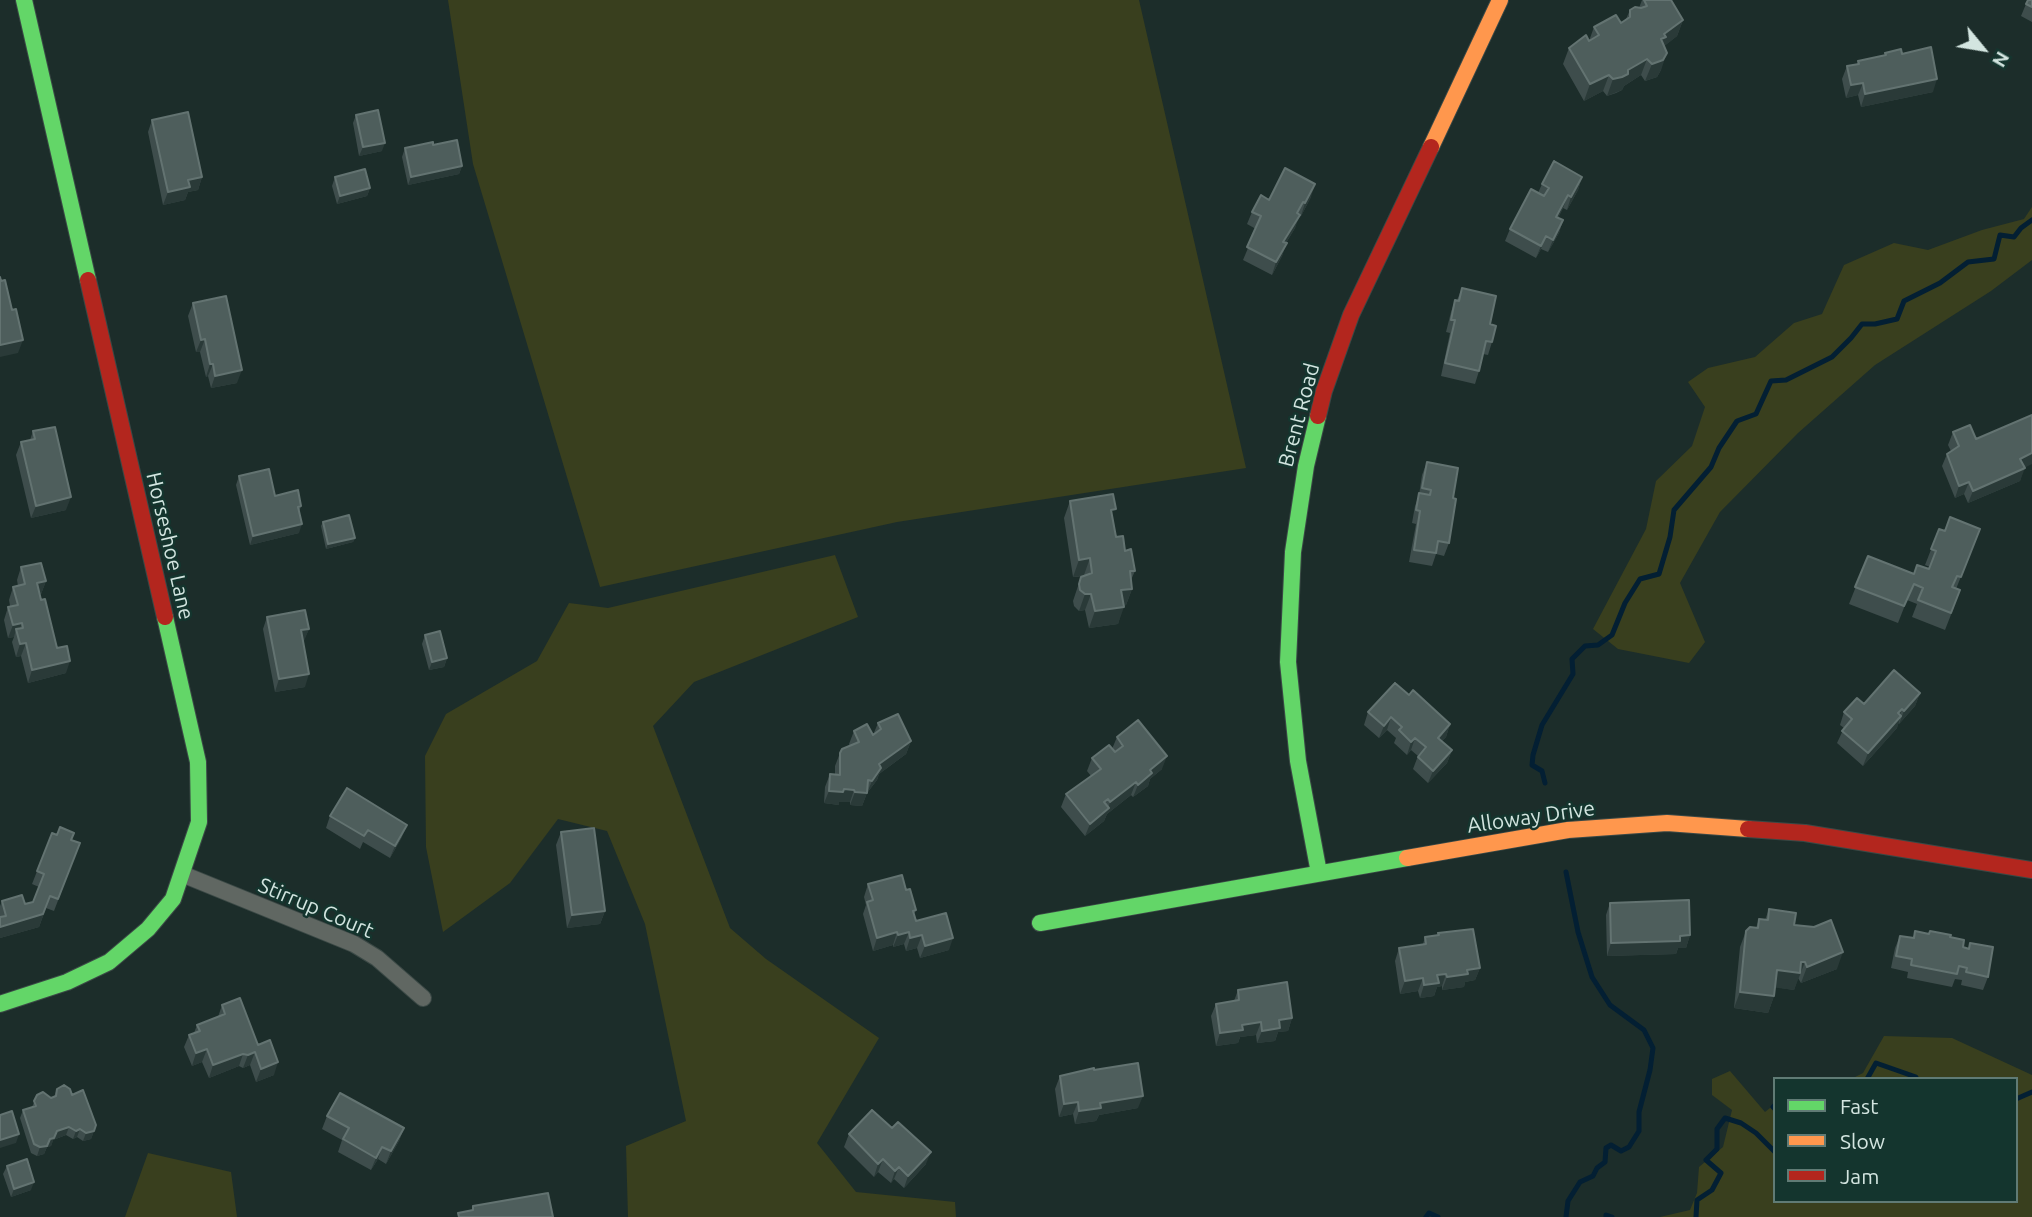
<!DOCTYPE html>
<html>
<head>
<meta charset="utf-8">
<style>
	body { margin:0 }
	#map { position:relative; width:2032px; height:1217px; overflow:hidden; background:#1c2d2a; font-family:Ubuntu,sans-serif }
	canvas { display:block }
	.legend { position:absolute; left:1773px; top:1077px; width:245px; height:126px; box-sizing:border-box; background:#14352e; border:2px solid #607b75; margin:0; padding:9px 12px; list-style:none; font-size:21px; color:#d3e5e0 }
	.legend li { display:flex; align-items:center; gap:14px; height:35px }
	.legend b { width:35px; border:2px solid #607b75 }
	.north { position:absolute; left:1948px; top:14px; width:70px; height:70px; -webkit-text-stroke:5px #14352e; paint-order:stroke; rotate:120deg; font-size:19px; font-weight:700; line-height:28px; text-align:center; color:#d3e5e0 }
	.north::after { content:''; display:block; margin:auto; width:24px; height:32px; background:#d3e5e0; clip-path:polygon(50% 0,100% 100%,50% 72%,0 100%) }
</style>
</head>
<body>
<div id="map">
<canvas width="2032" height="1217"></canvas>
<ul class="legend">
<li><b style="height:9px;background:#63d668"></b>Fast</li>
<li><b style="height:9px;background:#ff974d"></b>Slow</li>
<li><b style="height:9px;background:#b3261e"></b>Jam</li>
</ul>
<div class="north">N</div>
</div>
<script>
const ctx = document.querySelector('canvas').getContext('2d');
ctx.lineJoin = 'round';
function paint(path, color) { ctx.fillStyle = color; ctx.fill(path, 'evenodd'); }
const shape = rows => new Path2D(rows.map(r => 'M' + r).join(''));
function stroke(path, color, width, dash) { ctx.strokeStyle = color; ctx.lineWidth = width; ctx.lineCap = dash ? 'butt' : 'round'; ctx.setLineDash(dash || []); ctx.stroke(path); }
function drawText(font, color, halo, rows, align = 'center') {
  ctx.font = font + ' Ubuntu,sans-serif'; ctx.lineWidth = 5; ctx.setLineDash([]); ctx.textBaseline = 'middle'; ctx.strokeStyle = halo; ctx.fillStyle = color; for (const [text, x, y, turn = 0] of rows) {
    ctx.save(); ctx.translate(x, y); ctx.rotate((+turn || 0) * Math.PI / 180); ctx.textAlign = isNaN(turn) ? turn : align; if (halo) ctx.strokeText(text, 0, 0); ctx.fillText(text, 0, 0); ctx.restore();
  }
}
paint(shape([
	[448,0,1139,0,1246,468,897,522,600,587,473,164],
	[2032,207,2032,260,1991,291,1875,365,1798,433,1720,512,1680,583,1705,642,1689,663,1618,649,1593,629,1646,529,1656,481,1692,446,1705,407,1688,382,1708,368,1755,357,1794,323,1822,314,1844,265,1894,243,1928,250,1982,230,2024,219],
	[835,555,858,617,694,682,653,726,730,928,766,959,879,1038,817,1143,856,1192,955,1202,956,1217,628,1217,626,1146,686,1121,645,924,607,831,558,819,510,883,443,932,426,847,425,756,446,714,537,661,569,603,608,608],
	[1884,1036,1952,1038,2032,1075,2032,1217,1660,1217,1690,1210,1697,1193,1699,1167,1723,1147,1732,1110,1712,1095,1712,1079,1730,1071,1765,1112,1775,1104,1775,1201,2016,1201,2016,1079,1851,1079,1863,1073],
	[148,1153,231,1172,237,1217,125,1217]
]), '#393f1e');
stroke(shape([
	[1545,783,1542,771,1532,765,1533,755,1542,725,1573,674,1572,659,1585,646,1598,645,1612,635,1625,603,1640,579,1659,574,1670,537,1674,510,1711,467,1719,448,1737,421,1756,414,1771,381,1786,380,1832,357,1851,338,1862,324,1875,324,1897,319,1904,301,1940,283,1968,262,1994,259,2000,235,2014,237,2021,228,2032,220],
	[1566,872,1578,932,1592,977,1610,1005,1644,1030,1653,1048,1650,1070,1639,1112,1639,1131,1629,1147,1621,1151,1611,1145,1606,1148,1605,1162,1597,1168,1593,1176,1580,1182,1568,1201,1566,1217],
	[1867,1079,1876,1063,1916,1077,1916,1079],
	[2016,1099,2032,1092],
	[1775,1105,1773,1107,1775,1109],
	[1426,1217,1429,1213,1438,1217],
	[1606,1217,1606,1215,1612,1217],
	[1696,1217,1697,1200,1712,1190,1721,1173,1706,1160,1717,1149,1717,1129,1725,1118,1741,1123,1756,1133,1775,1152]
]), '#031f33', 5);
const street = shape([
	[182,874,354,944,377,958,423,998]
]);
const fast = shape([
	[24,0,88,280],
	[1318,416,1306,466,1293,552,1288,662,1298,761,1319,873],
	[1040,923,1407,858],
	[0,1004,67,982,109,962,148,929,173,899,199,822,198,762,165,617]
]);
const slow = shape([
	[1431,147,1500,0],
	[1407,858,1568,830,1667,823,1748,829]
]);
const jam = shape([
	[88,280,165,617],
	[1318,416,1324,391,1351,315,1431,147],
	[1748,829,1805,833,2032,870]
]);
stroke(street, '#3b4946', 18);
stroke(fast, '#3b4946', 18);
stroke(slow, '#3b4946', 18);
stroke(jam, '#3b4946', 18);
stroke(street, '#606762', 16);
stroke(fast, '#63d668', 16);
stroke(slow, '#ff974d', 16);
stroke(jam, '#b3261e', 16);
paint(shape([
	[1642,0,1671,0,1683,20,1677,36,1664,46,1661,70,1657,77,1645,81,1641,75,1624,86,1622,90,1616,93,1607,96,1603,91,1584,101,1563,64,1569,48,1589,41,1594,27,1621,23,1626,19,1630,10,1639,8],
	[2032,0,2032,22,2021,16,2026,4],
	[1885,53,1902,54,1933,92,1861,107,1858,95,1846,98,1842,79,1847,66,1857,64,1858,61,1884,56],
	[356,115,382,151,359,156,353,123],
	[152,120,202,177,198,190,188,192,185,200,163,205,148,132],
	[433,145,462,166,459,174,408,185,402,157,405,148],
	[335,177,370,188,367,196,337,204,332,186],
	[1582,177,1578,190,1567,210,1563,208,1558,218,1563,220,1559,233,1548,252,1541,249,1536,258,1505,241,1510,229,1538,193,1542,184],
	[1311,197,1301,216,1299,215,1295,228,1286,243,1282,256,1272,275,1243,260,1256,229,1247,224,1252,212,1269,200],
	[1462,288,1490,324,1492,342,1488,355,1483,354,1479,371,1475,384,1441,376,1450,333,1446,332,1451,312,1455,300,1457,300],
	[193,303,237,383,211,388,208,376,206,377,200,352,196,352,188,316],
	[33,431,66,510,31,518,16,455,21,442,30,440],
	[1953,432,1976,439,2024,467,2020,481,1968,503,1964,494,1955,498,1942,466,1947,454,1951,451,1948,445],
	[1427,462,1453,498,1449,543,1444,556,1436,554,1432,566,1409,562,1416,524,1412,523,1415,506,1419,495,1422,475],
	[239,476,275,496,301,506,299,512,299,533,250,545,236,485],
	[1070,501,1112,519,1116,537,1125,551,1135,571,1131,580,1132,589,1126,605,1123,606,1118,624,1089,628,1085,610,1079,611,1074,606,1073,601,1081,577,1084,576,1073,577,1064,518],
	[323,522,355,538,353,542,326,549,321,526],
	[1939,529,1945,531,1980,529,1956,589,1954,607,1945,630,1912,617,1917,604,1907,600,1898,623,1849,604,1868,556,1914,574,1929,569,1930,567,1925,565],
	[21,567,46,581,41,594,39,594,66,673,28,683,21,656,16,657,12,642,14,637,8,638,4,620,8,607,10,606,9,600,13,587,18,586,17,580],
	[267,617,309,629,303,642,305,687,275,692,263,629],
	[425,635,447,658,444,667,429,670,422,644],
	[1920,693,1915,706,1899,724,1898,723,1897,728,1863,766,1837,743,1844,728,1840,725,1844,712,1864,704],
	[1409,695,1450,724,1446,737,1442,741,1452,750,1447,763,1428,783,1413,769,1418,756,1411,750,1407,755,1394,743,1396,738,1387,730,1379,738,1364,725,1368,712],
	[878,723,911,741,906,754,879,774,877,780,867,793,862,806,850,805,850,802,839,802,839,805,824,803,825,787,830,774,835,775,835,766,840,753,850,746,849,744,854,731,873,735],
	[1117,737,1162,769,1150,779,1148,786,1133,797,1131,795,1107,814,1104,821,1085,836,1061,807,1066,794,1091,776,1087,771,1092,758,1112,749],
	[330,816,402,837,390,858,363,842,360,849,326,828],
	[561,832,605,911,600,924,567,928,556,845],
	[52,833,80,843,54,911,46,908,39,927,0,938,0,906,2,901,25,904,33,902,39,887,32,884],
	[868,884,906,890,916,910,914,914,916,921,949,950,920,958,917,948,906,951,904,944,893,947,893,945,873,951,863,914,866,905,864,897],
	[1610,903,1690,935,1686,948,1678,948,1676,954,1607,956,1606,915],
	[1769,909,1794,925,1837,969,1801,983,1798,978,1794,990,1775,987,1774,996,1768,1013,1734,1008,1740,947,1746,931,1756,928,1759,919,1765,920],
	[1915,931,1928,934,1930,931,1950,937,1963,947,1968,949,1970,943,1988,977,1983,990,1961,985,1962,980,1955,979,1952,987,1907,978,1908,972,1891,968,1895,948,1900,936,1913,938],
	[1438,933,1480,968,1475,980,1465,982,1464,987,1442,990,1442,986,1437,987,1434,996,1420,998,1418,991,1400,994,1395,961,1399,948,1423,944,1425,937,1438,935],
	[1238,990,1292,1018,1288,1031,1278,1032,1275,1041,1257,1043,1256,1035,1240,1037,1238,1043,1216,1046,1211,1016,1216,1004,1234,1001],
	[222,1005,274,1075,256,1082,250,1065,243,1068,239,1066,209,1078,202,1062,192,1066,184,1047,189,1035,194,1033,197,1025,218,1017],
	[1094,1070,1138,1108,1099,1115,1096,1121,1075,1124,1073,1114,1059,1117,1055,1089,1060,1076],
	[57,1089,72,1095,96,1125,91,1139,83,1141,77,1137,73,1139,66,1135,53,1140,51,1146,47,1147,44,1154,37,1156,31,1153,20,1118,23,1110,32,1107,37,1095,51,1098,54,1097],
	[327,1116,404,1128,399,1141,386,1164,378,1159,371,1170,338,1152,342,1140,322,1129],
	[849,1134,926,1164,904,1188,894,1179,891,1183,878,1172,874,1177,844,1147],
	[7,1166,31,1190,11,1197,3,1174]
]), '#3e4d4c');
paint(shape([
	[1683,20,1677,36,1662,48,1661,39,1664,34],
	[1667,53,1661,70,1657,77,1645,81,1652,64],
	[1647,59,1641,75,1624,86,1622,90,1607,96,1613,79],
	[1609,75,1603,91,1584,101,1590,84],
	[1937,79,1933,92,1861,107,1865,94],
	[1863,83,1858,95,1846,98,1851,85],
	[385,143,382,151,359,156,363,147],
	[462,166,459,174,408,185,411,177],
	[202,177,198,190,188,192,185,200,163,205,168,192,188,180],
	[1582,177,1578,190,1567,210,1571,197],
	[1315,184,1311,197,1301,216,1305,203],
	[370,188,367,196,337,204,340,196],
	[1568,195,1563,208,1552,229,1556,217],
	[1300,215,1295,228,1279,254,1283,242],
	[1563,220,1559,233,1548,252,1553,240],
	[1546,236,1541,249,1536,258,1541,246],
	[1287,243,1282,256,1272,275,1276,262],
	[205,339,200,352,196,352,201,340],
	[23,340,18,353,0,357,0,345],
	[210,364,213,364,208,376,206,377],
	[242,370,237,383,211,388,215,376],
	[2032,453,2032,464,2016,472,2020,459],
	[2025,468,2020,481,1968,503,1973,491],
	[1969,482,1964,494,1955,498,1959,486],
	[71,497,66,510,31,518,36,506],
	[302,524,299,533,250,545,253,536],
	[355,538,353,542,326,549,328,544],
	[1090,558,1084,575,1073,577,1079,560],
	[46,581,41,594,32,596,37,583],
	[1132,589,1126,605,1115,607,1121,590],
	[1085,594,1091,594,1085,610,1079,611],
	[1124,607,1118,624,1089,628,1095,611],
	[22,623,18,634,16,629,14,637,8,638,13,625],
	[309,629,304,641,297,643,301,630],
	[26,643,21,656,16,657,20,644],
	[447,658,444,667,429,670,432,662],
	[70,661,66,673,28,683,32,670],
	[309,674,305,687,275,692,279,679],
	[1920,693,1915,706,1899,724,1904,711],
	[1902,709,1899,718,1901,716,1897,728,1863,766,1868,753],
	[1391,717,1387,730,1379,738,1384,726],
	[1450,724,1446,737,1433,751,1438,738],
	[1415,738,1411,750,1407,755,1411,742],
	[911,741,906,754,879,774,877,780,867,793,879,764],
	[1452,750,1447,763,1428,783,1433,771],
	[1167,756,1162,769,1150,779,1148,786,1133,797,1138,785,1150,770],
	[1136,782,1131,795,1107,814,1104,821,1085,836,1090,824,1108,809,1110,802],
	[844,789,854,790,850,802,839,802,839,805,824,803,829,791],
	[855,792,867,793,862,806,850,805],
	[407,825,402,837,390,858,395,846],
	[50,896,39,927,0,938,0,927],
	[605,911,600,924,567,928,572,915],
	[897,932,893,945,873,951,877,938],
	[909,932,904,944,893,947,898,935],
	[922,935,917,948,906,951,910,938],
	[1690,935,1686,948,1678,948,1676,954,1607,956,1611,943],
	[953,938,949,950,920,958,925,946],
	[1843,952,1837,969,1801,983,1807,967],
	[1801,962,1805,962,1794,990,1771,987,1777,970],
	[1480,968,1475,980,1465,982,1464,987,1442,990,1447,977,1467,970],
	[1446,974,1442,986,1437,987,1434,996,1420,998,1424,985,1437,975],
	[1423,978,1418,991,1400,994,1405,981],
	[1740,992,1774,996,1768,1013,1734,1008],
	[1292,1018,1288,1031,1278,1032,1275,1041,1257,1043,1262,1031,1279,1020],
	[1261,1022,1256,1035,1240,1037,1238,1043,1216,1046,1220,1033,1242,1025],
	[207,1049,202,1062,192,1066,196,1053],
	[255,1052,250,1065,243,1068,248,1055],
	[243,1054,239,1066,209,1078,213,1065],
	[278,1062,274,1075,256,1082,261,1069],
	[1143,1096,1138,1108,1099,1115,1096,1121,1075,1124,1079,1111,1100,1103],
	[1078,1102,1073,1114,1059,1117,1064,1104],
	[69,1127,66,1135,53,1140,57,1131],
	[404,1128,399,1141,386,1164,391,1151],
	[80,1129,77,1137,73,1139,76,1131],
	[94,1131,91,1139,83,1141,86,1133],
	[19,1134,16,1143,0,1148,0,1140],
	[54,1138,51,1146,47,1147,44,1154,37,1156,40,1147,50,1139],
	[382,1147,378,1159,371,1170,376,1158],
	[931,1152,926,1164,904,1188,908,1176],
	[883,1159,878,1172,874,1177,878,1164],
	[899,1167,894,1179,891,1183,895,1171],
	[34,1182,31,1190,11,1197,14,1189]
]), '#2a3a38');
const building = shape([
	[1644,0,1671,0,1683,20,1664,34,1666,37,1661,39,1667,53,1663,60,1652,64,1647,59,1628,70,1628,74,1622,77,1613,79,1609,75,1590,84,1569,48,1586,35,1589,41,1599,35,1594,27,1616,15,1621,23,1630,17,1630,10,1635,7,1641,8,1647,6,1644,0],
	[2028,0,2032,0,2032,7,2026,4,2028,0],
	[1931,47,1937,79,1865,94,1863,83,1851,85,1847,66,1859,64,1858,61,1886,55,1885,53,1901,49,1902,54,1931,47],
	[378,110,385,143,363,147,356,115,378,110],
	[188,112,202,177,188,180,190,187,168,192,152,120,188,112],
	[457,140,462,166,411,177,405,148,433,142,433,145,457,140],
	[1554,161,1582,177,1571,197,1568,195,1556,217,1563,220,1553,240,1546,236,1541,246,1510,229,1531,189,1544,196,1549,188,1542,184,1554,161],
	[1285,168,1315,184,1305,203,1303,202,1297,213,1300,215,1283,242,1287,243,1276,262,1247,247,1261,216,1252,212,1261,195,1269,200,1285,168],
	[365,169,370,188,340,196,335,177,365,169],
	[0,277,1,281,5,280,12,310,16,309,23,340,0,345,0,277],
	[1462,288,1496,296,1490,324,1496,326,1492,342,1486,341,1479,371,1445,363,1455,320,1451,320,1455,300,1459,301,1462,288],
	[226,296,242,370,215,376,213,364,210,364,205,339,201,340,193,303,226,296],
	[2032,415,2032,453,2020,459,2025,468,1973,491,1969,482,1959,486,1947,454,1959,446,1953,432,1970,425,1976,439,2032,415],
	[55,427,71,497,36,506,21,442,35,439,33,431,55,427],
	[1427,462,1458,468,1453,498,1456,499,1449,543,1438,541,1436,553,1414,550,1420,511,1416,510,1419,493,1430,495,1431,490,1422,488,1427,462],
	[269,469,275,496,298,490,301,506,298,507,302,524,253,536,239,476,269,469],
	[1113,494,1116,509,1111,510,1116,537,1123,536,1125,551,1131,549,1135,571,1130,571,1132,589,1121,590,1124,607,1095,611,1091,594,1085,594,1080,590,1079,584,1081,577,1092,573,1090,558,1079,560,1070,501,1113,494],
	[349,515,355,538,328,544,323,522,349,515],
	[1950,517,1980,529,1961,577,1957,576,1952,587,1960,590,1951,613,1918,600,1923,588,1914,584,1904,606,1855,587,1868,556,1914,574,1917,565,1929,569,1936,551,1931,549,1939,529,1945,531,1950,517],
	[41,563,46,581,37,583,41,600,45,599,57,648,67,646,70,661,32,670,26,643,20,644,16,629,23,628,22,623,13,625,8,607,18,605,13,587,25,584,21,567,41,563],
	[305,610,309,629,301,630,309,674,279,679,267,617,305,610],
	[440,631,447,658,432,662,425,635,440,631],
	[1894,670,1920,693,1904,711,1902,709,1898,713,1901,716,1868,753,1842,731,1852,719,1844,712,1857,698,1864,704,1894,670],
	[1395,683,1409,695,1413,690,1450,724,1438,738,1452,750,1433,771,1418,757,1426,747,1415,738,1411,742,1399,730,1402,727,1391,717,1384,726,1368,712,1395,683],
	[898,714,911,741,879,764,881,768,872,781,868,780,867,793,855,792,854,790,844,789,843,792,829,791,830,774,840,775,840,753,842,749,859,742,854,731,867,724,873,735,881,729,878,723,898,714],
	[1138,720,1167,756,1150,770,1152,773,1138,785,1136,782,1110,802,1108,799,1104,802,1109,808,1090,824,1066,794,1101,769,1092,758,1109,745,1115,752,1123,746,1117,737,1138,720],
	[347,788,407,825,395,846,368,830,364,836,330,816,347,788],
	[60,827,74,833,71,840,80,843,58,899,50,896,43,914,0,927,0,917,6,916,2,901,22,895,25,904,33,902,44,874,37,871,52,833,57,835,60,827],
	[594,828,605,911,572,915,561,832,594,828],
	[902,875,906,890,910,889,916,910,913,911,916,921,946,913,953,938,925,946,922,935,910,938,909,932,898,935,897,932,877,938,867,902,873,900,868,884,902,875],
	[1689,900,1690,935,1680,936,1680,941,1611,943,1610,903,1689,900],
	[1769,909,1796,913,1794,925,1814,927,1831,920,1843,952,1807,967,1805,962,1801,962,1800,973,1777,970,1774,996,1740,992,1746,931,1750,927,1758,928,1759,919,1768,920,1769,909],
	[1473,929,1480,968,1467,970,1468,974,1447,977,1446,974,1437,975,1439,983,1424,985,1423,978,1405,981,1399,948,1426,944,1425,937,1439,935,1438,933,1473,929],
	[1915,931,1929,934,1930,931,1951,935,1950,937,1964,940,1963,947,1969,949,1970,943,1993,947,1988,977,1966,972,1967,968,1959,966,1957,974,1911,965,1912,959,1896,956,1900,936,1914,938,1915,931],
	[1287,982,1292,1018,1279,1020,1280,1028,1262,1031,1261,1022,1242,1025,1243,1030,1220,1033,1216,1004,1239,1000,1238,990,1287,982],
	[240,998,258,1045,270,1040,278,1062,261,1069,255,1052,248,1055,243,1054,213,1065,207,1049,196,1053,189,1035,200,1031,197,1025,225,1014,222,1005,240,998],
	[1138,1063,1143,1096,1100,1103,1101,1108,1079,1111,1078,1102,1064,1104,1060,1076,1094,1068,1094,1070,1138,1063],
	[64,1085,70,1089,72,1095,83,1090,96,1125,94,1131,86,1133,80,1129,76,1131,69,1127,57,1131,54,1138,50,1139,47,1146,40,1147,34,1144,23,1110,36,1106,34,1101,37,1095,43,1092,51,1098,56,1096,57,1089,64,1085],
	[340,1093,404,1128,391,1151,382,1147,376,1158,343,1139,349,1128,327,1116,340,1093],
	[872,1110,892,1128,898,1122,931,1152,908,1176,899,1167,895,1171,883,1159,878,1164,849,1134,872,1110],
	[12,1111,19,1134,0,1140,0,1115,12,1111],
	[27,1159,34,1182,14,1189,7,1166,27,1159],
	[548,1193,553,1217,459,1217,458,1213,473,1210,473,1206,548,1193]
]);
paint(building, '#4e5e5c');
stroke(building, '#637371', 2);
drawText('21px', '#d3e5e0', '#14352e', [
	["Brent Road",1299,415,-75],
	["Horseshoe Lane",170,546,77],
	["Alloway Drive",1531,817,-8],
	["Stirrup Court",316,908,23]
]);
</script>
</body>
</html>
